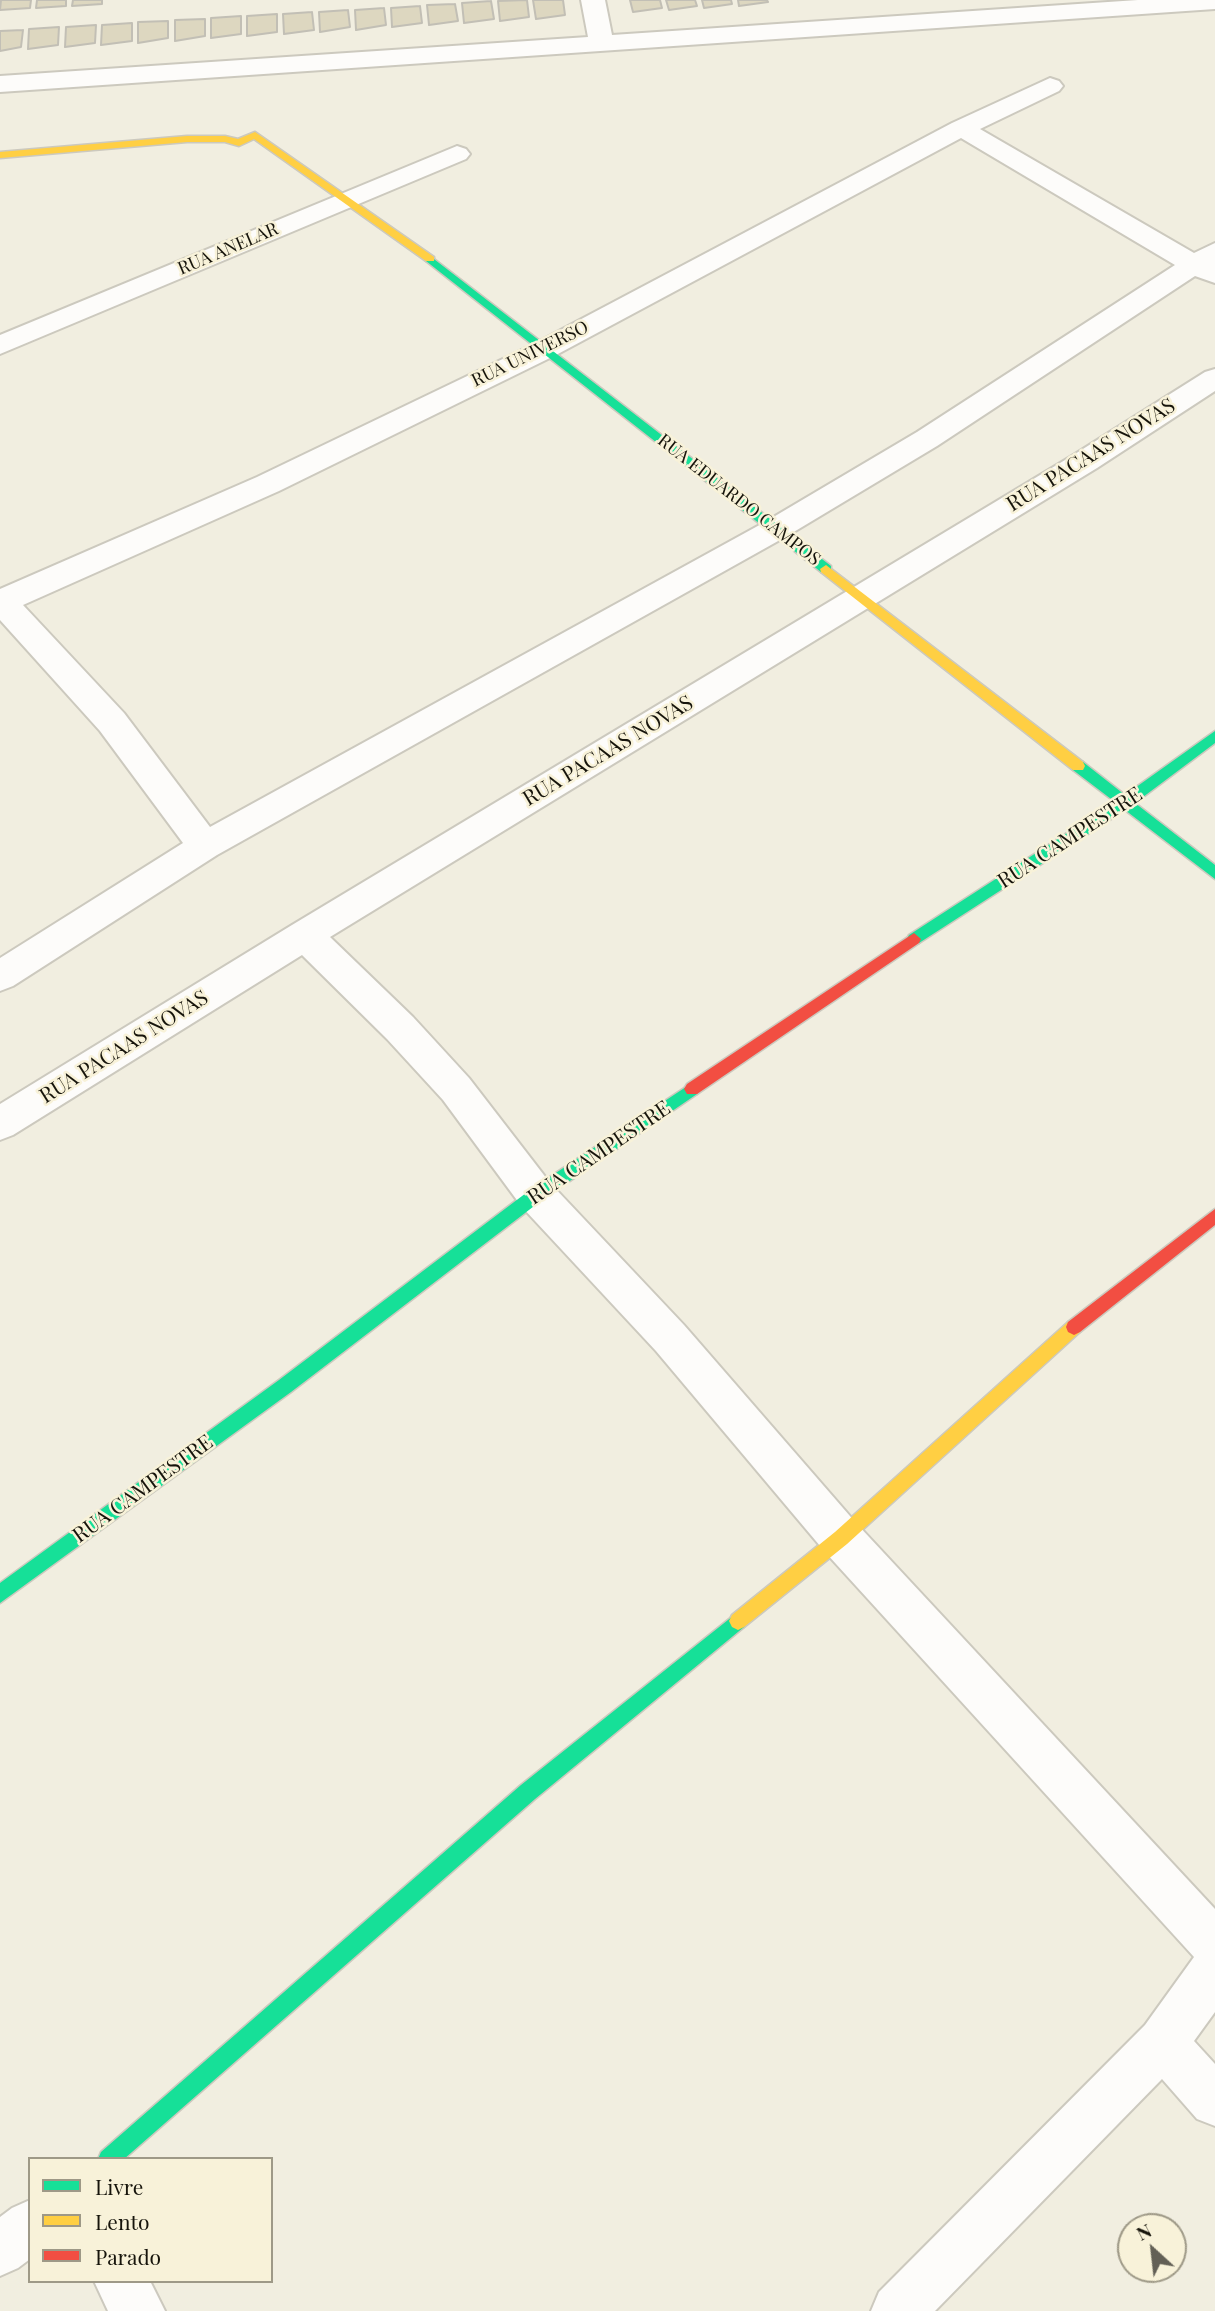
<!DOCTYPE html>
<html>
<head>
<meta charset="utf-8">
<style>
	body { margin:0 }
	#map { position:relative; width:1215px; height:2311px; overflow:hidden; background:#f1eee0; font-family:"Playfair Display",serif }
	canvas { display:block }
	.legend { position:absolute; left:28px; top:2157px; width:245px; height:126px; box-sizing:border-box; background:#f8f2d9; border:2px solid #9e9987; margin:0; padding:9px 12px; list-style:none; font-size:21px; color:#16140b }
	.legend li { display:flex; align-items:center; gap:14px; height:35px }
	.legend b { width:35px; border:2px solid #9e9987 }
	.north { position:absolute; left:1117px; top:2213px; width:70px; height:70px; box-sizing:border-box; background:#f8f2d9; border:2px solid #9e9987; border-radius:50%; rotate:333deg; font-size:19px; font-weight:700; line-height:28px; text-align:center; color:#16140b }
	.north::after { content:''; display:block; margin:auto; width:24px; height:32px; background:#636056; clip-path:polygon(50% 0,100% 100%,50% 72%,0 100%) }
</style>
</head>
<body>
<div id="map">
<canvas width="1215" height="2311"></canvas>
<ul class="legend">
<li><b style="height:9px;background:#16e098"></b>Livre</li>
<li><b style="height:9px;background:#ffcf43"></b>Lento</li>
<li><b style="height:9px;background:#f24e42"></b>Parado</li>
</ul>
<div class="north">N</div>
</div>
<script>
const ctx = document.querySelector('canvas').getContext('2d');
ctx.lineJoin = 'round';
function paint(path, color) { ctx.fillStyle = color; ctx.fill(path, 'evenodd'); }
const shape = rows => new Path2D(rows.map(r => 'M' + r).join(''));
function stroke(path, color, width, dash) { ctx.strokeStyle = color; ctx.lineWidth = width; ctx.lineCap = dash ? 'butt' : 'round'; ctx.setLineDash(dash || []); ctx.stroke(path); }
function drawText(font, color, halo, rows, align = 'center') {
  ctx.font = font + ' "Playfair Display",serif'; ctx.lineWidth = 5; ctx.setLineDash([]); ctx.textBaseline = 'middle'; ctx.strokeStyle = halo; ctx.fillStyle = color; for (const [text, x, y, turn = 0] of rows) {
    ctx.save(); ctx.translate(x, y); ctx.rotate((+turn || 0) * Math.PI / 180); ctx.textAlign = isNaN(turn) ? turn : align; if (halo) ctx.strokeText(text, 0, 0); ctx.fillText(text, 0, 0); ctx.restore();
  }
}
const building = shape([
	[1,0,31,0,30,8,0,10,1,0],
	[37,0,66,0,66,6,36,8,37,0],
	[73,0,102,0,102,4,72,6,73,0],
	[527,0,529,17,500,21,498,1,527,0],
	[533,0,563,0,565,15,536,19,533,0],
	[630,0,660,0,662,8,633,12,630,0],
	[666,0,695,0,697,6,669,10,666,0],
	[702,0,731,0,732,4,704,8,702,0],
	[738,0,767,0,768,2,739,6,738,0],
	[491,1,494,19,464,23,462,3,491,1],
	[455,4,458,21,429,25,427,5,455,4],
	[420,6,422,23,392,27,391,8,420,6],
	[384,8,386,25,356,30,355,10,384,8],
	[348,10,350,27,320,32,319,12,348,10],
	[312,12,314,30,284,34,283,14,312,12],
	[277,14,277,32,247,36,247,16,277,14],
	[241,16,241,34,211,38,211,18,241,16],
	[205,19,205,36,175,41,175,20,205,19],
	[168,21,168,38,138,43,138,22,168,21],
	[132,23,132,41,101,45,102,25,132,23],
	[96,25,95,43,65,47,66,27,96,25],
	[59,27,58,45,28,49,29,29,59,27],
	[23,30,21,47,0,51,0,31,23,30]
]);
paint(building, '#ddd7c0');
stroke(building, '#c2bfb5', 2);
const street = shape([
	[581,0,605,0,612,35,1138,0,1215,0,1215,9,0,92,0,76,588,37,581,0],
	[1050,78,1059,81,1063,86,1059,91,980,129,1194,253,1215,243,1215,283,1195,276,937,446,787,536,217,855,13,986,0,991,0,958,183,843,100,731,0,620,0,589,257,477,536,343,952,123,1050,78],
	[961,138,1175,265,917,432,765,522,210,827,124,713,23,605,279,491,556,355,961,138],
	[457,146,466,149,470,154,466,159,0,354,0,335,457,146],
	[1215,369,1215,391,1097,468,330,937,413,1017,469,1078,550,1183,684,1325,856,1523,1215,1909,1215,2012,1194,2041,1215,2064,1215,2126,1197,2119,1162,2079,935,2311,871,2311,879,2292,1145,2025,1194,1957,826,1553,656,1351,522,1207,443,1100,387,1039,302,955,13,1135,0,1140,0,1104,292,925,1075,454,1205,372,1215,369],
	[30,2200,30,2259,18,2268,0,2276,0,2217,12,2208,30,2200],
	[94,2281,150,2281,165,2311,108,2311,94,2281]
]);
const fast = shape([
	[430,256,831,566,831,572,821,572,426,261,426,257,430,256],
	[1215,731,1215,743,1135,803,1215,865,1215,879,1125,810,919,943,909,943,907,939,909,935,1115,802,1073,770,1071,766,1073,762,1083,762,1125,795,1215,731],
	[692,1083,697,1084,700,1089,697,1094,542,1200,291,1392,0,1603,0,1583,279,1380,530,1190,692,1083],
	[738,1612,744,1615,747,1621,744,1627,535,1799,124,2159,98,2159,101,2152,521,1785,738,1612]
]);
const slow = shape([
	[255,132,434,257,434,261,426,261,254,139,239,146,225,142,187,142,0,158,0,152,187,136,225,136,238,139,255,132],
	[826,565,1083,762,1085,766,1083,770,1073,770,821,572,820,569,826,565],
	[1074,1319,1080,1322,1082,1327,1080,1332,847,1544,744,1627,738,1630,732,1627,729,1621,732,1615,835,1532,1068,1322,1074,1319]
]);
const jam = shape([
	[914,933,921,939,919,943,697,1094,687,1094,684,1089,687,1084,914,933],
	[1215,1209,1215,1225,1080,1332,1074,1335,1068,1332,1066,1327,1068,1322,1215,1209]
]);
stroke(street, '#ccc9be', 4);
stroke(fast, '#ccc9be', 3);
stroke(slow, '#ccc9be', 3);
stroke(jam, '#ccc9be', 3);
paint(street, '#fdfcfa');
paint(fast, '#16e098');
paint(slow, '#ffcf43');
paint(jam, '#f24e42');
drawText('18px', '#16140b', '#f8f2d9', [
	["RUA ANELAR",228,249,-23],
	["RUA UNIVERSO",530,354,-26],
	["RUA EDUARDO CAMPOS",739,500,38]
]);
drawText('21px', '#16140b', '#f8f2d9', [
	["RUA PACAAS NOVAS",1091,455,-32],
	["RUA PACAAS NOVAS",608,751,-31],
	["RUA CAMPESTRE",1070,838,-33],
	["RUA PACAAS NOVAS",124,1047,-32],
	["RUA CAMPESTRE",599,1153,-34],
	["RUA CAMPESTRE",143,1489,-36]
]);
</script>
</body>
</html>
